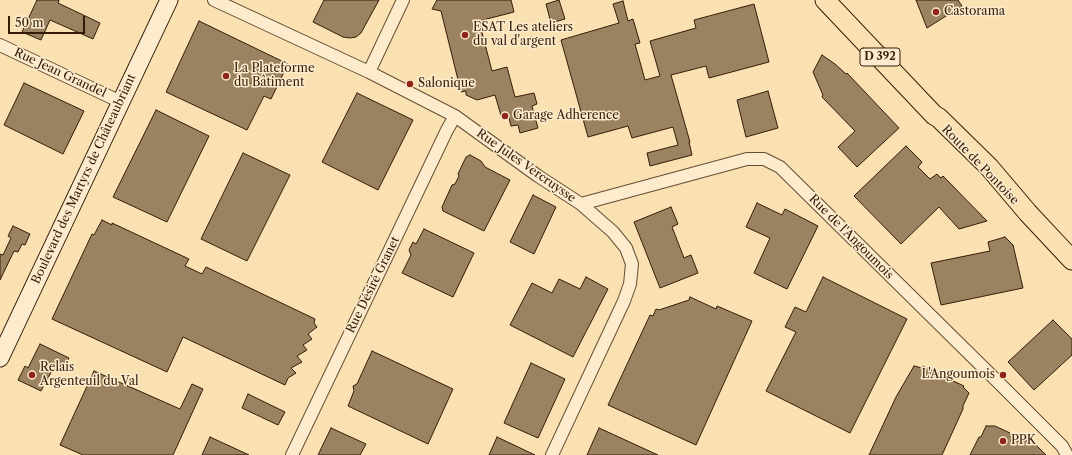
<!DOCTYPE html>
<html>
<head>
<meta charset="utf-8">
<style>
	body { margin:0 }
	#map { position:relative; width:1072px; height:455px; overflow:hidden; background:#fae1b2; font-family:"Libre Caslon Text",serif }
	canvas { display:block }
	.scale { position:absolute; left:8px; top:16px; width:77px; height:18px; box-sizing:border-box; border:2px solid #341c09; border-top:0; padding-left:5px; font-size:12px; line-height:14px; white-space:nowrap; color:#341c09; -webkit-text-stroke:3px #fceccd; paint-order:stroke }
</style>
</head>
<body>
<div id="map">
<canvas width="1072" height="455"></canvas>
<div class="scale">50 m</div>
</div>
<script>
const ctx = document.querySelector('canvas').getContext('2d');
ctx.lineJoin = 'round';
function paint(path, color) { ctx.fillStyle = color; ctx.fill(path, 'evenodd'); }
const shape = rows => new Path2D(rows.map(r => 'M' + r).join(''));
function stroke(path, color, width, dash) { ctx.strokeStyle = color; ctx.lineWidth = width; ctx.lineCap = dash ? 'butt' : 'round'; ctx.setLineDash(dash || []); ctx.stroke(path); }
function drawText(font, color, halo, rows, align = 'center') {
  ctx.font = font + ' "Libre Caslon Text",serif'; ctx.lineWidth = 3; ctx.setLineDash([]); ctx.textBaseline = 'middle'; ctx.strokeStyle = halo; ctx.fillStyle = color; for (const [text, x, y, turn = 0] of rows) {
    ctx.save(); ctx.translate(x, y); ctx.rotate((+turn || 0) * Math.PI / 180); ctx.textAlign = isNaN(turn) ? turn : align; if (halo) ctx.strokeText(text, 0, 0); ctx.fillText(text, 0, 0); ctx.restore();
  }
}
const building = shape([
	[37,0,59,0,58,3,100,23,93,39,50,20,41,40,22,32,37,0],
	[324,0,379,0,361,33,356,37,350,38,343,37,313,22,324,0],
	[437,0,511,0,514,12,479,21,492,71,507,67,515,97,534,93,537,104,532,106,538,128,520,133,518,125,511,126,509,118,502,119,495,95,477,100,466,95,466,91,461,92,441,11,432,9,437,0],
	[559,0,565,19,551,23,546,4,559,0],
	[916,0,958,0,962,6,927,28,916,0],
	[623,1,628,21,633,19,640,43,635,44,645,80,660,76,650,41,696,28,694,20,754,4,769,62,709,78,706,66,671,75,690,142,689,142,692,155,650,166,647,153,678,145,673,127,632,138,628,126,588,137,561,40,619,23,613,4,623,1],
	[199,21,288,64,271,99,264,96,247,130,166,92,199,21],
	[822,55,835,64,846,74,847,73,899,128,857,167,838,147,855,131,822,97,823,95,813,72,822,55],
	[24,83,84,111,63,154,4,125,24,83],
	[768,91,778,128,746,137,737,100,768,91],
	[357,93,413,120,378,190,322,162,357,93],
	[156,110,209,136,167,222,113,197,156,110],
	[906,146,922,162,918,167,930,179,937,174,941,178,943,176,987,221,959,229,939,207,901,244,854,196,906,146],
	[243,153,290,175,247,261,201,239,243,153],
	[470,155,481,161,485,167,510,180,484,231,443,211,442,207,452,185,455,184,459,176,458,174,466,157,470,155],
	[533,195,556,207,534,254,510,242,533,195],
	[757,203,782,215,785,209,818,226,787,289,754,273,770,238,746,227,757,203],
	[671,207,678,224,672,227,684,258,691,255,698,273,660,288,634,222,671,207],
	[102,220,112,225,112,223,189,259,185,266,202,274,206,267,315,319,314,323,317,327,308,334,312,339,303,345,307,350,297,356,302,362,291,368,296,373,288,378,285,385,183,337,167,372,52,319,92,234,94,235,102,220],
	[13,226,30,234,25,245,22,244,18,252,14,251,0,280,0,254,3,255,11,238,8,236,13,226],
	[424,229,474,253,453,297,402,273,411,255,409,250,413,242,416,244,424,229],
	[1005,237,1013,245,1023,288,941,305,931,263,990,251,988,242,1005,237],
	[586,277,608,289,573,357,510,325,532,283,552,293,559,279,580,289,586,277],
	[823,277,907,319,850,433,766,391,796,332,785,327,795,307,806,312,823,277],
	[690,297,716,309,717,306,752,321,696,445,608,405,650,315,653,316,656,309,659,310,689,300,690,297],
	[1053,320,1072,339,1072,355,1034,390,1008,362,1053,320],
	[40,344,69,358,63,369,55,365,41,391,18,380,25,366,28,368,40,344],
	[372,351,453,389,428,444,348,406,354,391,353,386,357,384,372,351],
	[531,363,565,379,538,438,504,423,531,363],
	[914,366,922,368,923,366,938,373,945,378,949,379,964,386,963,387,969,393,963,406,963,409,942,455,869,455,896,397,914,366],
	[94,371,180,409,192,384,203,389,173,455,83,455,60,445,94,371],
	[248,394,285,412,278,425,242,408,248,394],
	[986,426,995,426,1010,433,1014,437,1021,438,1036,445,1046,455,970,455,979,437,981,437,986,426],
	[331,428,366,444,360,455,318,455,331,428],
	[599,428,658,455,587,455,599,428],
	[210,437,249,455,202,455,210,437],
	[497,437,535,455,489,455,497,437]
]);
paint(building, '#9b8261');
stroke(building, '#341c09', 1);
const street = shape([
	[214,0,369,72,455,116,538,176,581,204,613,232,626,248,632,264,630,284,624,301,552,455],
	[0,45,121,102],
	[369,72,403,0],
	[581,204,747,159,764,159,780,167,999,383,1062,446,1067,455],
	[292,455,447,130,455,116]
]);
const secondary = shape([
	[0,358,169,0]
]);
const primary = shape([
	[825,0,934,115,939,118,989,167,1028,213,1072,260]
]);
stroke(street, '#664d33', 14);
stroke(secondary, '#341c09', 19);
stroke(primary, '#341c09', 21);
stroke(street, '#fceccd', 12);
stroke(secondary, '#fceccd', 17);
stroke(primary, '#fae1b2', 19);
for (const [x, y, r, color] of [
	[936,12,4,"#8f2418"],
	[465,35,4,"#8f2418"],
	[226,76,4,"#8f2418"],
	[410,84,4,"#8f2418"],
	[505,116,4,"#8f2418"],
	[32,375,4,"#8f2418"],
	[1003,375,4,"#8f2418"],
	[1003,441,4,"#8f2418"]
]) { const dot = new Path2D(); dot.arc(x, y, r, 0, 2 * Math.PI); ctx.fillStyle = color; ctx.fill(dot); stroke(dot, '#fceccd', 1.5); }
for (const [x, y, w] of [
	[880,57,40]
]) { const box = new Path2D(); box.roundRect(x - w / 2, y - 9, w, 18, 3); ctx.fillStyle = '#fceccd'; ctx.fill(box); stroke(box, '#341c09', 1); }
drawText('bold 11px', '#341c09', null, [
	["D 392",880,57]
]);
drawText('12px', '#341c09', '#fceccd', [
	["Castorama",944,12],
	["ESAT Les ateliers",473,28],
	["du val d'argent",473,42],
	["La Plateforme",234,69],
	["du Bâtiment",234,83],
	["Salonique",418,84],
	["Garage Adherence",513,116],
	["Relais",40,368],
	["Argenteuil du Val",40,382],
	["L'Angoumois",995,375,"right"],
	["PPK",1011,441]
], 'left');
drawText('12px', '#341c09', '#fceccd', [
	["Rue Jean Grandel",60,73,25],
	["Route de Pontoise",980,165,46],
	["Rue Jules Vercruysse",526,166,35],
	["Boulevard des Martyrs de Châteaubriant",84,179,-65],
	["Rue de l'Angoumois",851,237,45],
	["Rue Désiré Granet",373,285,-64]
]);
</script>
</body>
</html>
